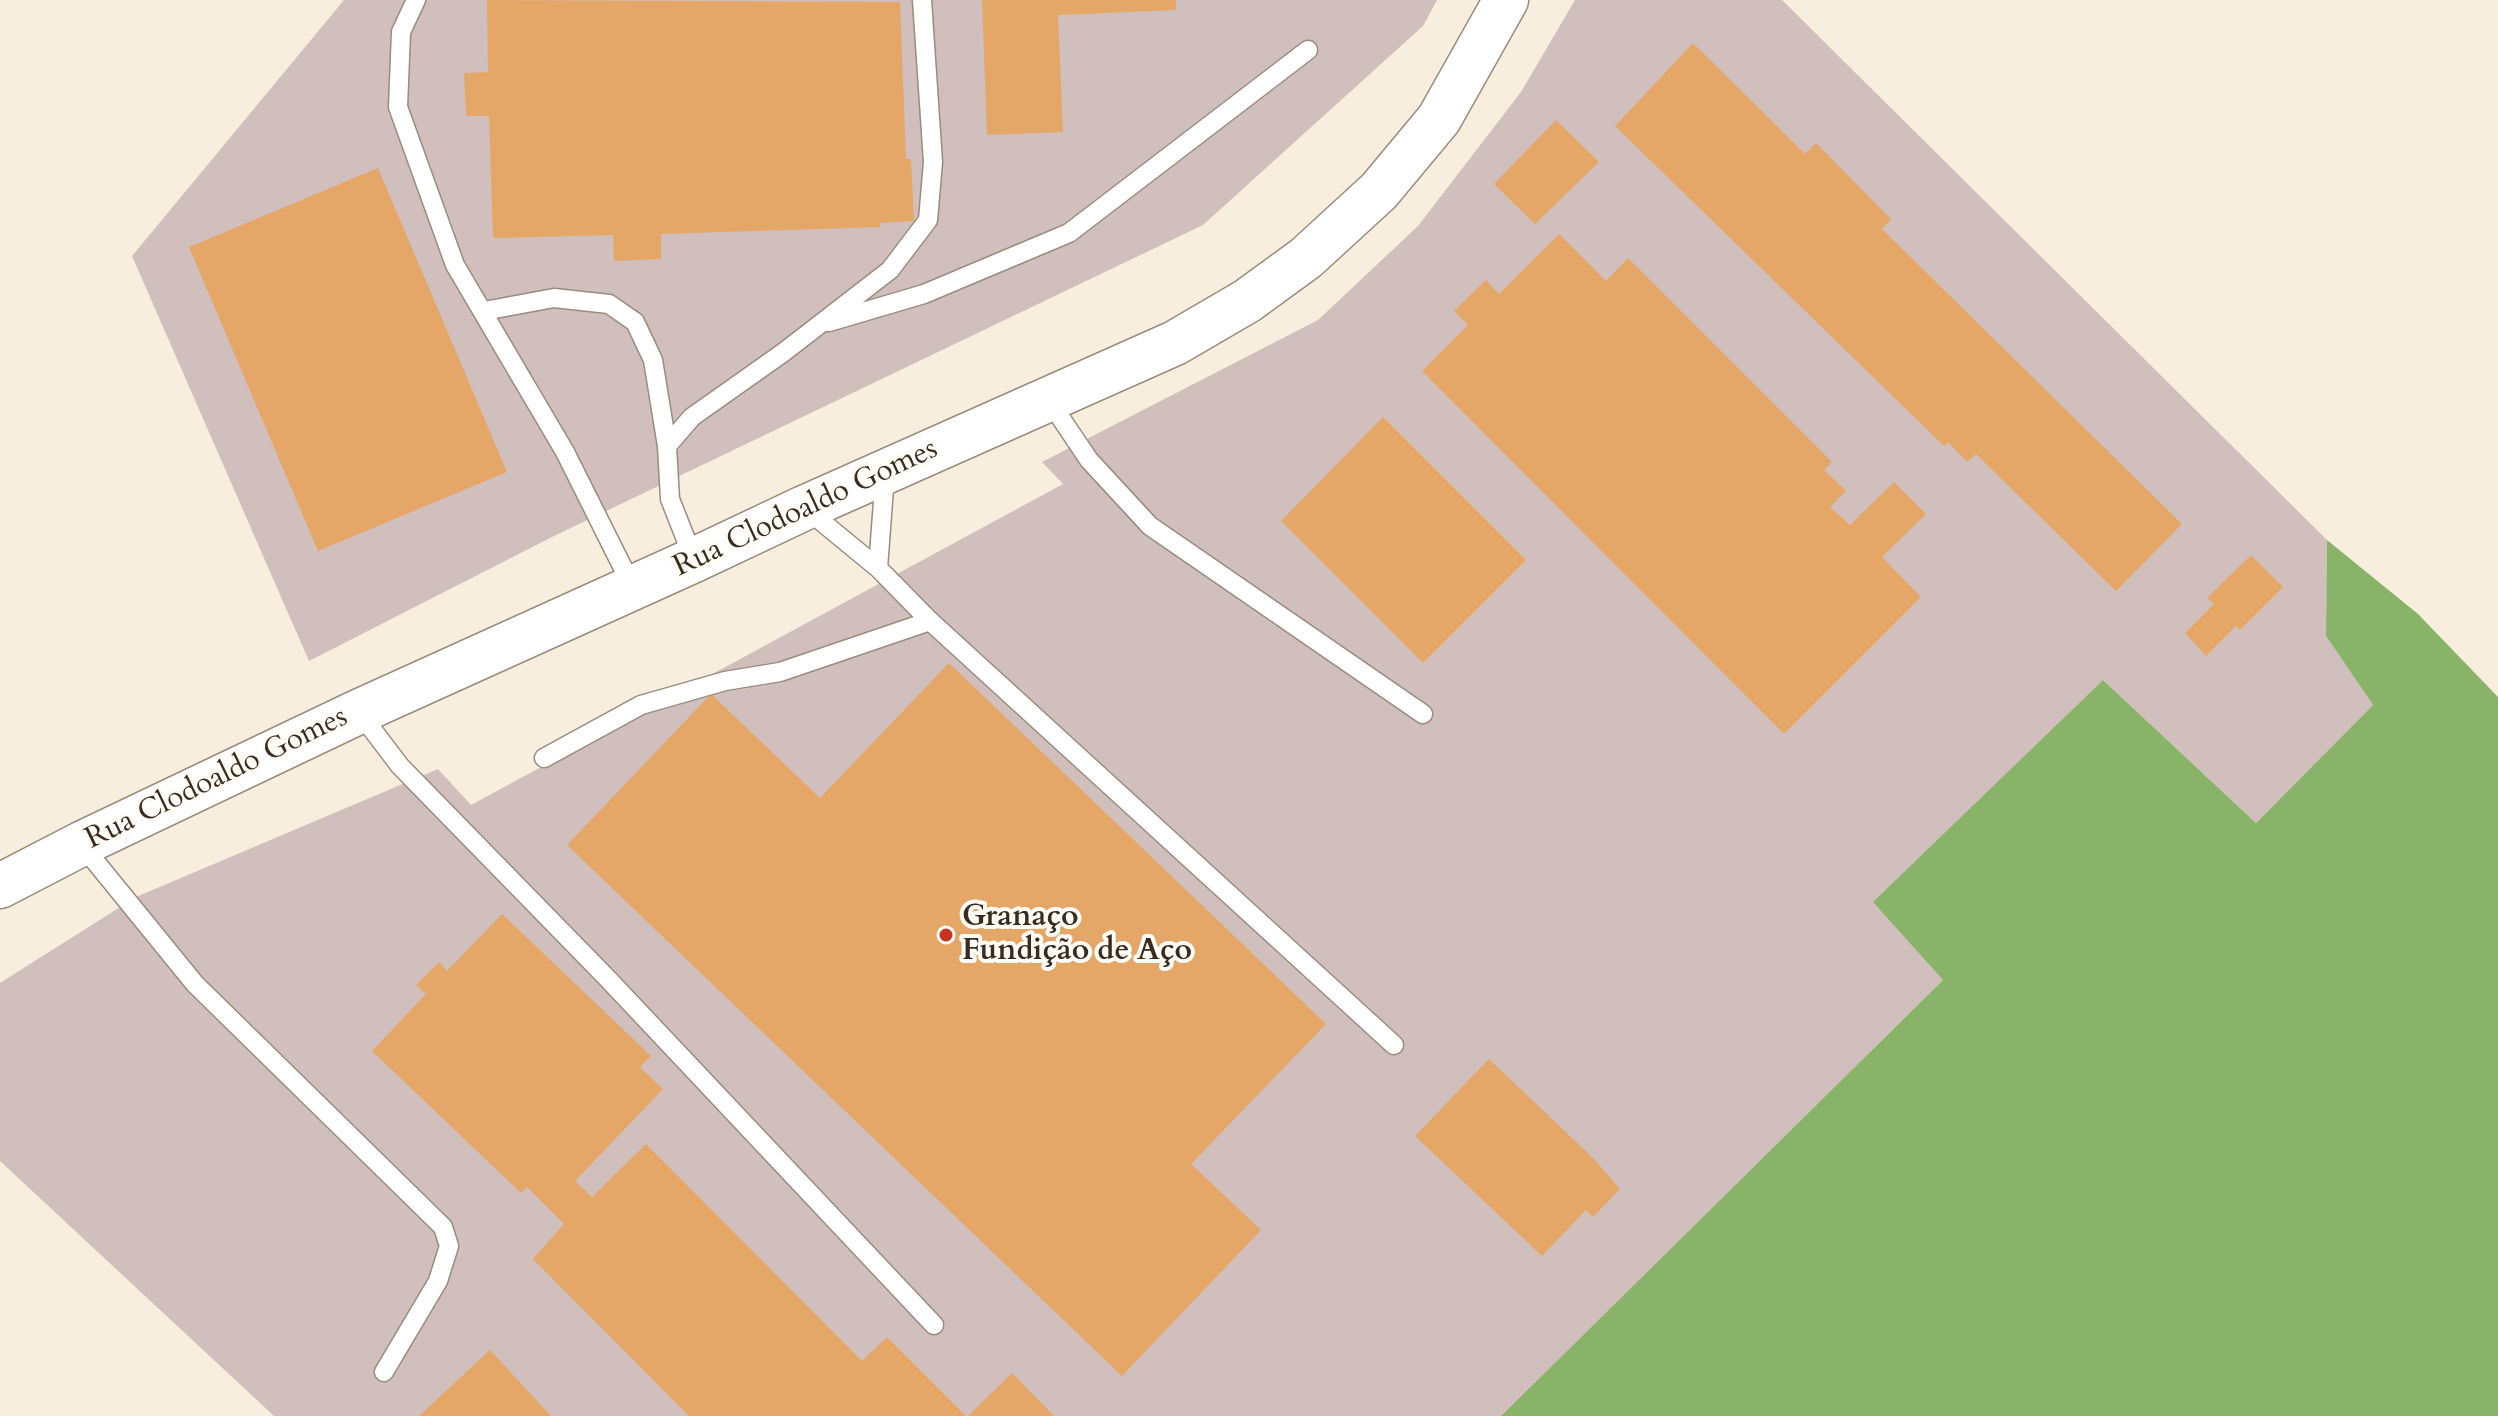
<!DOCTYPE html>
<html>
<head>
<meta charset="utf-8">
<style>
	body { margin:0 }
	canvas { display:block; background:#f7eedd }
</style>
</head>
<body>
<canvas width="2498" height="1416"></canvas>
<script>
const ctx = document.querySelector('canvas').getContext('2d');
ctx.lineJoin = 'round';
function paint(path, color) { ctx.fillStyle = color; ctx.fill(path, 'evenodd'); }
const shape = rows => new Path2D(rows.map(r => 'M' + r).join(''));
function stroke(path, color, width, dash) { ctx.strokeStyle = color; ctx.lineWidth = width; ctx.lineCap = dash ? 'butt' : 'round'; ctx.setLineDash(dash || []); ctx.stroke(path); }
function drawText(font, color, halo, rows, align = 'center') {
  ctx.font = font + ' Cardo,serif'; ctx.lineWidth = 8; ctx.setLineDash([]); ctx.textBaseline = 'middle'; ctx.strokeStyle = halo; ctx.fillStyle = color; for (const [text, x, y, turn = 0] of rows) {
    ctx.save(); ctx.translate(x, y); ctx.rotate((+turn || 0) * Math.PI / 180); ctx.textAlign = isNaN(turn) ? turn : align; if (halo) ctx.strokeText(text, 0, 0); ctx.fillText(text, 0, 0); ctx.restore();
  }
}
paint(shape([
	[344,0,1437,0,1423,26,1203,225,552,537,309,661,132,256],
	[1575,0,1782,0,2327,540,2326,636,2373,705,2256,823,2103,680,1874,902,1943,980,1501,1416,274,1416,0,1161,0,983,136,897,438,769,471,805,1063,484,1042,462,1318,320,1418,226,1521,92]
]), '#d1bfbd');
paint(shape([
	[2327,540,2418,614,2498,697,2498,1416,1501,1416,1943,980,1873,902,2103,680,2256,823,2373,705,2326,636]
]), '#8ab36a');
paint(shape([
	[487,0,900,2,906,159,911,159,914,221,880,223,880,227,661,234,661,259,614,261,613,235,493,238,489,116,466,116,464,73,488,72],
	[982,0,1176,0,1176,10,1058,15,1063,132,987,135],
	[1693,43,1805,154,1816,143,1891,219,1882,229,2182,524,2116,591,1976,454,1967,462,1948,442,1944,446,1615,126],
	[1556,120,1599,162,1535,224,1494,184],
	[378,168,507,472,318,551,189,247],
	[1559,234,1606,281,1628,258,1832,462,1824,470,1846,491,1830,507,1850,525,1894,482,1926,514,1882,557,1921,597,1784,734,1422,371,1468,325,1454,311,1486,280,1499,294],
	[1383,417,1526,560,1423,663,1281,521],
	[2251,555,2283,587,2240,630,2236,626,2206,656,2185,633,2214,604,2207,598],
	[949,663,1326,1024,1191,1164,1261,1230,1122,1376,567,845,711,694,820,798],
	[502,914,651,1056,640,1067,663,1089,575,1181,592,1197,646,1144,862,1361,887,1337,966,1416,689,1416,533,1259,564,1224,527,1187,521,1193,372,1051,426,994,416,985,439,962,447,971],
	[1489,1059,1594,1159,1620,1189,1593,1217,1586,1210,1542,1256,1415,1136],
	[490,1350,551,1416,419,1416],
	[1012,1373,1054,1416,968,1416]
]), '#e4a768');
const lane = shape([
	[416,0,401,32,398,107,455,265,565,452,633,588],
	[484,311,554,298,609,304,635,322,653,360,667,446],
	[829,322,924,294,1069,233,1308,50],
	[1048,399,1089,460,1150,526,1423,714],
	[805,508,878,568,930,621,1394,1045],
	[694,560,670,499,667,446,692,417,784,352,890,270,928,220,933,162,922,0],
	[878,568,885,475],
	[359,712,400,766,608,979,934,1325],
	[544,758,641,705,725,681,780,672,930,621],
	[81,844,195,984,443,1227,449,1246,438,1281,384,1372]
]);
const secondary = shape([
	[0,886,81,844,358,712,694,560,804,508,1175,343,1247,301,1306,258,1379,191,1439,119,1506,0]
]);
stroke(lane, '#998c7e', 21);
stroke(secondary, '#998c7e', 47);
stroke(lane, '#fff', 18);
stroke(secondary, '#fff', 44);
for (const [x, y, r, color] of [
	[946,935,8,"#c8321e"]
]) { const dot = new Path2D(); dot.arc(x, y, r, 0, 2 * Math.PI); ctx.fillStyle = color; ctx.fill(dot); stroke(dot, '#fdfcf7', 3); }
drawText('30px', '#3b2a1e', '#fdfcf7', [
	["Rua Clodoaldo Gomes",806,509,-25],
	["Rua Clodoaldo Gomes",217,779,-26]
]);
drawText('bold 30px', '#3b2a1e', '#fdfcf7', [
	["Granaço",962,918],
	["Fundição de Aço",962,952]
], 'left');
</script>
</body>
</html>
